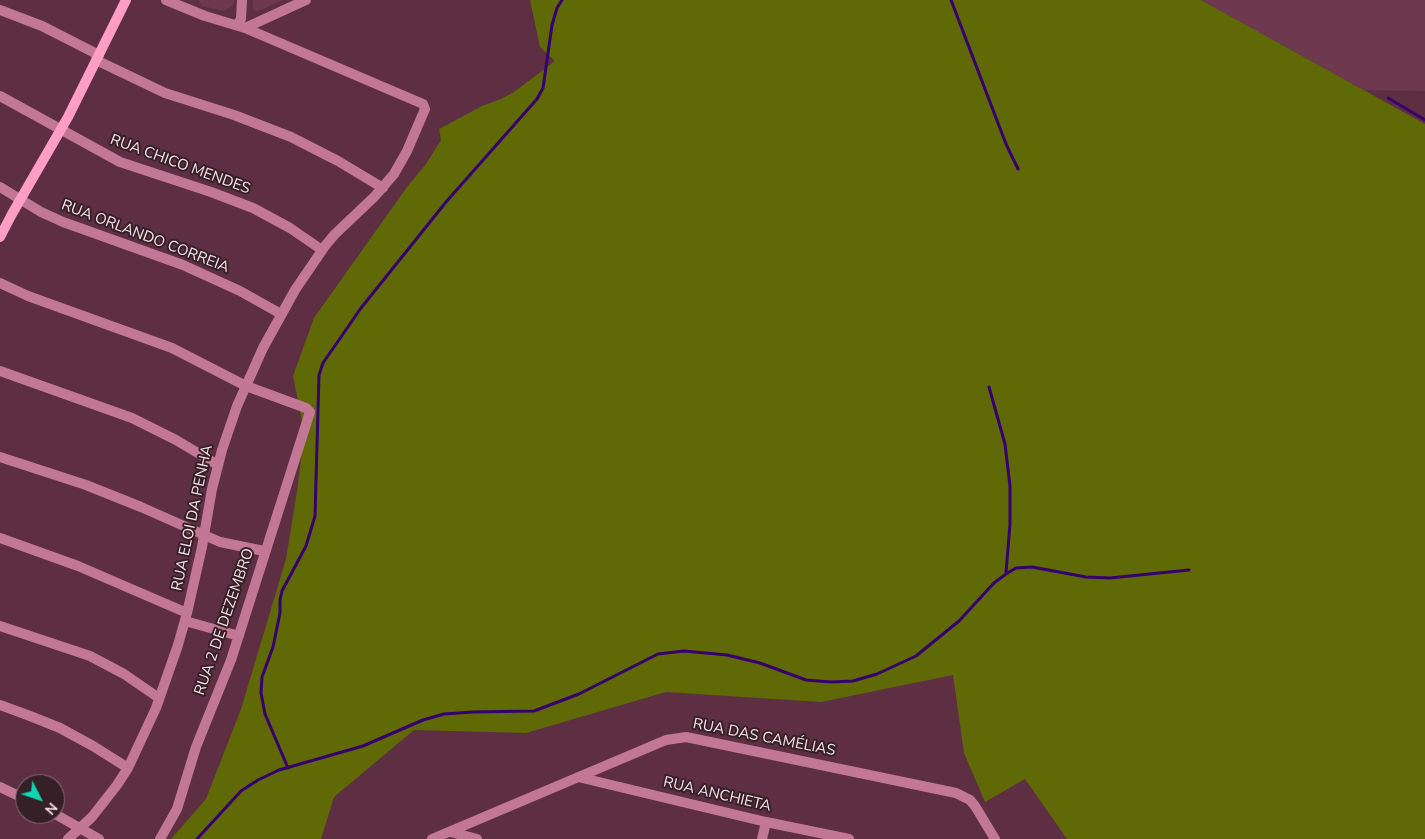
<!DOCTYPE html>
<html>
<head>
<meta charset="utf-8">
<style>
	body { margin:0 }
	#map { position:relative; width:1425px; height:839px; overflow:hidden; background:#5e2f42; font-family:"Nunito Sans",sans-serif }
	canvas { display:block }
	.north { position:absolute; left:15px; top:774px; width:50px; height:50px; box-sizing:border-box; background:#352028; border:1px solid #846e76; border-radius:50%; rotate:131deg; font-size:14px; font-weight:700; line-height:20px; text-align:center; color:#fbe3eb }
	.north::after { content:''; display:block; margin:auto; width:18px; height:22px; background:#10d5b4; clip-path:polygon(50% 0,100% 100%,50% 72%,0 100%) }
</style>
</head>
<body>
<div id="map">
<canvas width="1425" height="839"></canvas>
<div class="north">N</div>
</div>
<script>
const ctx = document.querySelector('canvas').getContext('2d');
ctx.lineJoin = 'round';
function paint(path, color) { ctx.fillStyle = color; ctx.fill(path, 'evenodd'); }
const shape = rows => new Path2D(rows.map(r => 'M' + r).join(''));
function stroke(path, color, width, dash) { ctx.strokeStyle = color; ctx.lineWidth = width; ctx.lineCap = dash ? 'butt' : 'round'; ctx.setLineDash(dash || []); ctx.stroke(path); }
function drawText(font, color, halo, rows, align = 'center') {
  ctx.font = font + ' "Nunito Sans",sans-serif'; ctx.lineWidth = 4; ctx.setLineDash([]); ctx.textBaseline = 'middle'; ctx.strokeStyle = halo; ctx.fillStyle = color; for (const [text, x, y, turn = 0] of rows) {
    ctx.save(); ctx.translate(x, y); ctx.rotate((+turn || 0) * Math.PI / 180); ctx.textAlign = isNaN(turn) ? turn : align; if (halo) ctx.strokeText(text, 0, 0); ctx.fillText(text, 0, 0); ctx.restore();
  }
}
paint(shape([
	[198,0,235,0,232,6,224,11,202,6],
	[253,0,283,0,256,12,253,9],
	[1201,0,1425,0,1425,91,1364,90]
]), '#6e394e');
paint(shape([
	[530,0,1201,0,1425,124,1425,839,1067,839,1025,779,985,802,964,753,953,675,821,702,666,692,526,733,414,730,334,797,321,839,171,839,206,799,241,709,286,559,298,485,304,431,293,376,314,318,407,187,426,164,441,140,439,129,482,106,501,99,514,92,555,61,540,47]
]), '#5f6906');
stroke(shape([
	[951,0,1006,144,1018,169],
	[1388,98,1425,120],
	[989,387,1005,444,1010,486,1010,524,1006,573],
	[288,768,265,714,261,693,262,677,273,647,280,613,280,600,282,591,306,546,315,516,319,375,323,363,361,308,446,202,537,99,543,88,552,25,557,8,562,0],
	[197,839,241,791,258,780,279,770,363,746,423,720,444,714,473,712,534,711,579,694,658,654,684,651,727,655,760,663,806,680,831,682,853,681,877,674,916,656,959,621,994,583,1006,574,1016,568,1032,567,1086,577,1110,578,1189,570]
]), '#37006f', 3);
stroke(shape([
	[0,10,42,26,99,55],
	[237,25,241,19,242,0],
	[245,28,306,0],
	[96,60,165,93,234,115,291,137,338,161,383,188],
	[0,96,120,162,211,192,253,208,290,228,322,250],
	[0,187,41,212,63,222,183,265,240,291,281,314],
	[0,283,28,296,172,348,246,386,306,408,310,412,231,660,196,747,177,809,160,839],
	[0,371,132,418,176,440,218,465],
	[0,457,86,485,141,507,220,542,264,551],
	[0,538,78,566,187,613],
	[185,621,239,636],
	[0,626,90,656,124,674,159,698],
	[0,705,30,716,60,728,93,746,128,768],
	[578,777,766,822,849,839],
	[0,787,25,799],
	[55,814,99,839],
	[451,832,477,839],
	[68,839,92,817,117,785,128,768,156,708,178,645,187,613,202,547,212,489,222,450,237,406,263,348,295,290,325,246,335,234,375,196,394,174,407,151,425,109,423,104,245,28,205,16,166,0],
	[432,839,666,740,686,737,956,793,970,800,975,806,995,839],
	[762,839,766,822]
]), '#c27894', 10);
stroke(shape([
	[0,237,12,214,68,117,126,0]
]), '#fd9ec2', 10);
drawText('15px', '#fbe3eb', '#352028', [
	["RUA CHICO MENDES",180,165,20],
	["RUA ORLANDO CORREIA",145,237,21],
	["RUA ELOI DA PENHA",193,518,-78],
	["RUA 2 DE DEZEMBRO",225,622,-71],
	["RUA DAS CAMÉLIAS",764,738,11],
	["RUA ANCHIETA",717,795,13]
]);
</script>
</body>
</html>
